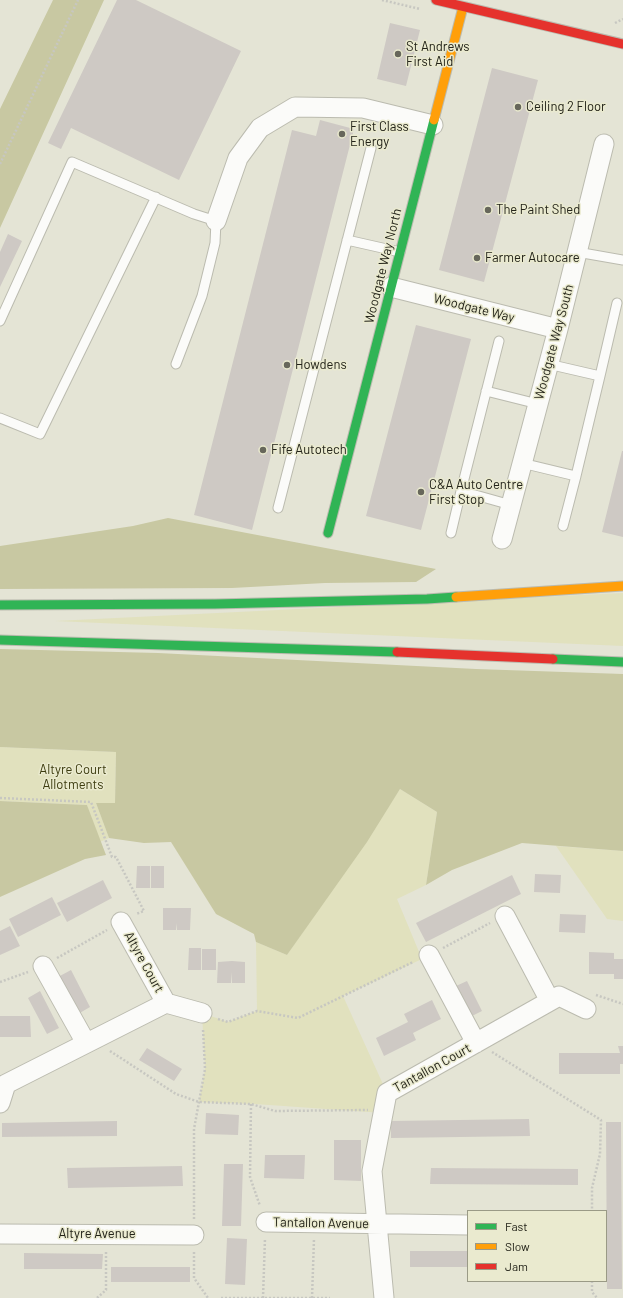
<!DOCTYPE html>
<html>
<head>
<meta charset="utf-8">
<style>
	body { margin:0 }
	#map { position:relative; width:623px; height:1298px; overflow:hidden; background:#e4e4d5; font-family:Barlow,sans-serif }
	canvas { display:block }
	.legend { position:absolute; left:467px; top:1210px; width:140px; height:72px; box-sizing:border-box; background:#eaeacf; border:1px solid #9a9a86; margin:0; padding:5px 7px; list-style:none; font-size:12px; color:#232319 }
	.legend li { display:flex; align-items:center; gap:8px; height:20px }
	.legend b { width:20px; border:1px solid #9a9a86 }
</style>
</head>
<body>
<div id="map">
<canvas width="623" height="1298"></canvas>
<ul class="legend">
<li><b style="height:5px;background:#30b455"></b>Fast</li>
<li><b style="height:5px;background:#ff9f0a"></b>Slow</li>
<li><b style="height:5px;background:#e5322d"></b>Jam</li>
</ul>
</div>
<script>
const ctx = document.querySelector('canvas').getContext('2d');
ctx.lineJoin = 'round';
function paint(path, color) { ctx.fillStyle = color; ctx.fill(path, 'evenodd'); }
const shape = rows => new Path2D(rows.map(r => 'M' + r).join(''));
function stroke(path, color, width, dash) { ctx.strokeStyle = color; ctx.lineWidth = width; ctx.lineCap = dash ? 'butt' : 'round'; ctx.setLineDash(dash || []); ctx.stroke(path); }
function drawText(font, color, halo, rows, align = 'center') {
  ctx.font = font + ' Barlow,sans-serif'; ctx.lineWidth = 3; ctx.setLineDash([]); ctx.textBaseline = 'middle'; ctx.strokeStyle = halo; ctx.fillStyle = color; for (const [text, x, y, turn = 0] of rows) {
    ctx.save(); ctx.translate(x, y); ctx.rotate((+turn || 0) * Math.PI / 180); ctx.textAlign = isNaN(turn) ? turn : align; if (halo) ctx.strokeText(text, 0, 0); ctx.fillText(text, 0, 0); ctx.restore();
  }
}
paint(shape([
	[623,593,623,646,55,621],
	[0,747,116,752,115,803,96,803,109,838,100,842,87,805,0,801],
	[400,789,437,812,426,885,397,899,422,959,343,996,387,1093,383,1113,255,1104,199,1102,205,1069,202,1013,228,1022,257,1011,256,942,287,955],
	[556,846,623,851,623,921,607,919]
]), '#e1e1be');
paint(shape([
	[53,0,104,0,0,228,0,109],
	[168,518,436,569,416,582,325,583,232,588,0,589,0,546,133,526],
	[0,649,158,653,476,669,623,674,623,851,522,843,452,870,426,885,437,812,400,789,367,842,287,955,256,942,254,934,216,914,171,842,144,843,109,838,96,803,115,803,116,752,0,747],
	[0,801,87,805,106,855,85,859,0,897]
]), '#c8c8a2');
paint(shape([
	[117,0,136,0,241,51,179,180,71,128,61,149,48,143],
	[390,23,420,30,406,86,377,79],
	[492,68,538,80,484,282,439,270],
	[320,120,354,129,252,530,194,515,292,130,316,136],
	[8,234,22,241,0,287,0,252],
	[416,325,471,339,421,530,366,516],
	[622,451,623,451,623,537,602,532],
	[137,866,150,866,150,888,136,888],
	[151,866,164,866,164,888,151,888],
	[535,874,561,875,560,893,534,892],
	[512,875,521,894,426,942,416,923],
	[103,880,112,898,67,922,57,903],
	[52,897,61,915,18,937,9,919],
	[163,908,191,908,190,930,177,930,177,923,176,930,163,930],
	[560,914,586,915,585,933,559,932],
	[10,926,20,946,0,955,0,931],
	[189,948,201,948,201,970,188,970],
	[202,949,216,949,216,970,202,970],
	[589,952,614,953,614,959,623,959,623,979,614,979,614,974,589,974],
	[232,961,245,962,245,983,232,983,232,972,231,983,217,983,218,962],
	[71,970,90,1007,78,1014,58,977],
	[467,981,482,1011,472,1016,456,986],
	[40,991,59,1028,47,1034,28,998],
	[432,1000,441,1019,413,1033,416,1040,384,1056,376,1038,408,1022,404,1014],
	[0,1016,30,1016,31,1037,0,1037],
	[618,1046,623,1046,623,1064,620,1064,620,1074,559,1074,559,1053,620,1053],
	[147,1048,182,1069,174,1081,139,1060],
	[206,1113,239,1115,238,1135,205,1134],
	[529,1119,530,1136,391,1138,391,1121],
	[117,1121,117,1136,2,1137,2,1123],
	[606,1122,621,1122,622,1289,607,1289],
	[334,1140,361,1140,361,1181,334,1180],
	[265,1155,305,1155,304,1179,264,1178],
	[224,1164,243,1164,241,1226,222,1226],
	[182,1166,183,1186,68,1188,67,1168],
	[431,1168,578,1169,578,1185,430,1184],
	[227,1238,247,1239,245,1285,225,1284],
	[410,1251,468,1251,468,1267,410,1267],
	[24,1253,103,1254,102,1269,24,1269],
	[111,1267,190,1267,190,1282,111,1282]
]), '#cec9c4');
const lane = shape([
	[347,240,400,252],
	[577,252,623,260],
	[0,321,72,162,194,214,216,221,215,243,202,296,176,364],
	[499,341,461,491,511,505],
	[600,376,617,303],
	[486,391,538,404],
	[0,418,40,434,156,197],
	[522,463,576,476,600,376,548,364],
	[278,508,371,148],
	[563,526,576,476],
	[451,533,461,491]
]);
const street = shape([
	[216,221,238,158,260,128,295,107,363,108,433,125],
	[391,287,558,329],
	[502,539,558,329,604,144],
	[505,916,550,1001],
	[121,922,166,1003],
	[429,955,476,1043],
	[43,966,86,1043],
	[0,1103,6,1084,166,1003,202,1013],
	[266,1222,468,1225],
	[0,1234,194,1235],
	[384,1298,372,1171,387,1093,559,996,586,1009]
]);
const fast = shape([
	[328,533,434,120],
	[0,605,215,604,427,599,456,597],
	[0,640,397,652],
	[553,659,623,662]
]);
const slow = shape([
	[434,120,463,7],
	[456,597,623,586]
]);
const jam = shape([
	[436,0,623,44],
	[397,652,553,659]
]);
stroke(lane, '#bbbbaf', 11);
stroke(street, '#bbbbaf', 21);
stroke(fast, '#bbbbaf', 11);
stroke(slow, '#bbbbaf', 11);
stroke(jam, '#bbbbaf', 11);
stroke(shape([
	[382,0,420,9],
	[615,23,623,19],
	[0,164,78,0],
	[0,798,91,802,112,857,116,857,144,911,136,914],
	[443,948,490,923],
	[57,958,107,930],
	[0,982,28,972],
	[596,995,623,1004],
	[218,1019,228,1022,257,1011,298,1018,413,962],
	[110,1051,176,1094,199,1102,251,1104,275,1111,368,1110],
	[492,1052,601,1120,600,1154,592,1188,592,1211],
	[251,1104,250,1177,260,1206],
	[194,1219,194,1129,205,1069,203,1029],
	[194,1252,194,1278,208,1298],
	[592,1281,592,1292,597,1298],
	[97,1298,106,1290,106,1250],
	[221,1298,330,1298],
	[263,1298,265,1238],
	[312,1298,314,1239]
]), '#c7c7c1', 2.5, [2, 2]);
stroke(lane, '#fbfbf9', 9);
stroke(street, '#fbfbf9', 19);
stroke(fast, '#30b455', 9);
stroke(slow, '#ff9f0a', 9);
stroke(jam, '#e5322d', 9);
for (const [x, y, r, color] of [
	[398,54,4,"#67675b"],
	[518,107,4,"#67675b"],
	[342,134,4,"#67675b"],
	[488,210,4,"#67675b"],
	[477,258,4,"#67675b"],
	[287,365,4,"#67675b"],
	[263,450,4,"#67675b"],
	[421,492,4,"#67675b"]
]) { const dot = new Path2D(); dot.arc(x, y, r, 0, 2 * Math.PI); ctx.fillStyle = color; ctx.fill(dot); stroke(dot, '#eaeacf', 1.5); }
drawText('13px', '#232319', '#eaeacf', [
	["St Andrews",406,47],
	["First Aid",406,62],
	["Ceiling 2 Floor",526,107],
	["First Class",350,127],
	["Energy",350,142],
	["The Paint Shed",496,210],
	["Farmer Autocare",485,258],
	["Howdens",295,365],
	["Fife Autotech",271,450],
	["C&A Auto Centre",429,485],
	["First Stop",429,500]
], 'left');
drawText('13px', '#232319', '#eaeacf', [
	["Woodgate Way North",383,266,-76],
	["Woodgate Way",474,308,14],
	["Woodgate Way South",554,342,-75],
	["Altyre Court",144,962,61],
	["Tantallon Court",432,1068,-29],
	["Tantallon Avenue",321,1223,1],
	["Altyre Avenue",97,1234]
]);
drawText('13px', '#3d3c0f', '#eaeacf', [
	["Altyre Court",73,770],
	["Allotments",73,785]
]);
</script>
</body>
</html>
